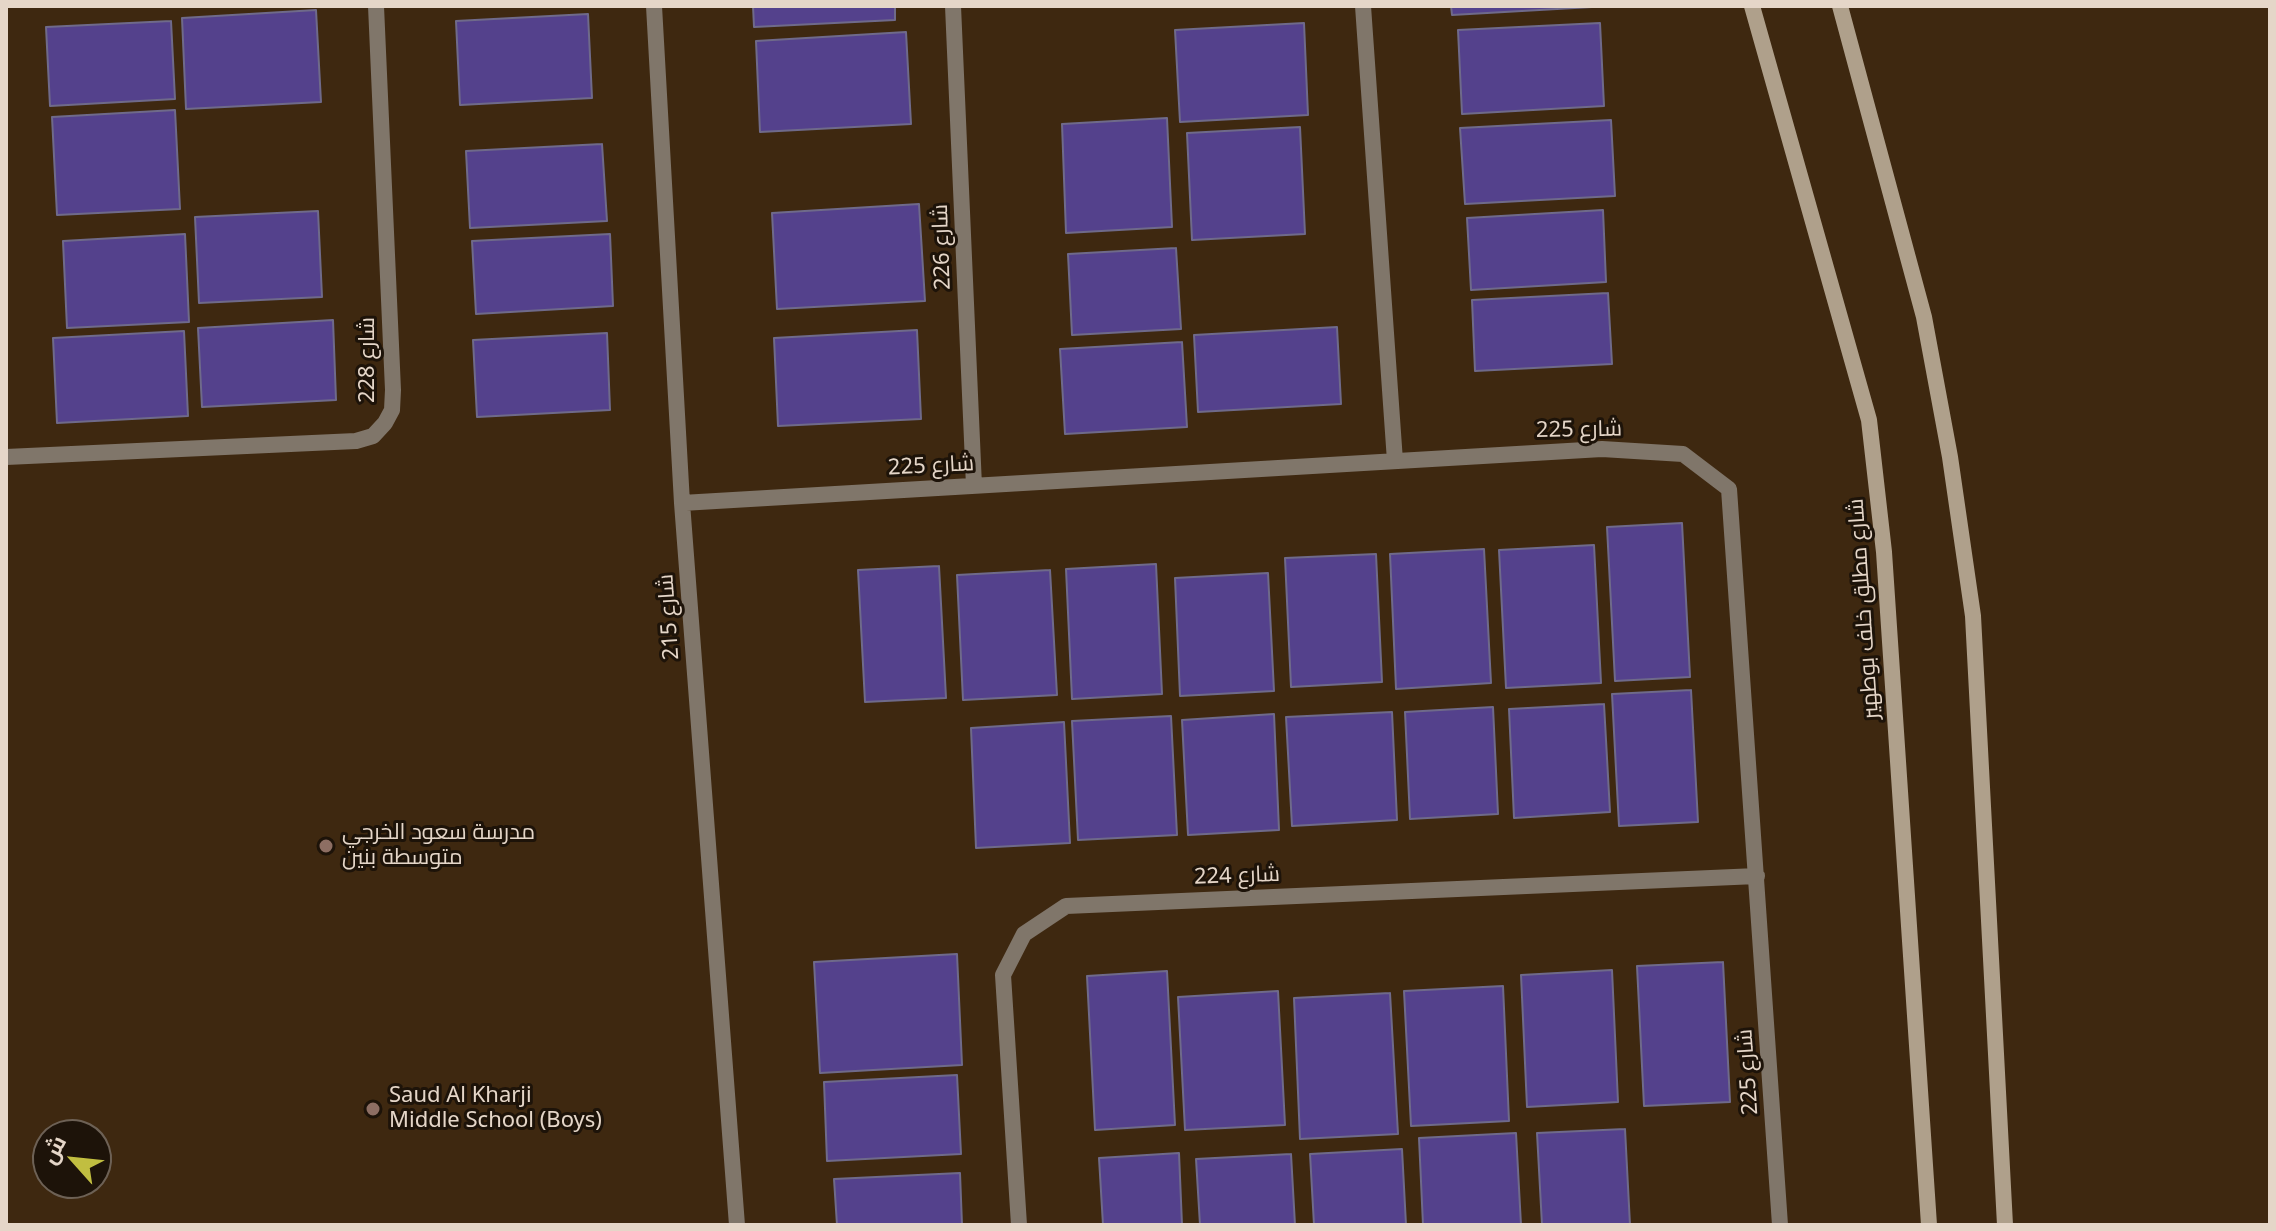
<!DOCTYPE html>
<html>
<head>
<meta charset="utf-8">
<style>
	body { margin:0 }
	#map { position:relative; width:2276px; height:1231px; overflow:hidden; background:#3e2810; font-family:"Noto Sans",Cairo,sans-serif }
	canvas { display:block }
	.frame { position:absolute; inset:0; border:8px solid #e5d6c8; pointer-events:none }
	.north { position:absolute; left:32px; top:1119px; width:80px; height:80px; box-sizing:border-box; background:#1d1309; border:2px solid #6d6155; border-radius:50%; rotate:297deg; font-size:22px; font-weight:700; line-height:32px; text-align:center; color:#e5d6c8 }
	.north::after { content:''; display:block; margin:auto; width:28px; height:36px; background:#c1be40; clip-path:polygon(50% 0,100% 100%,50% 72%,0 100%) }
</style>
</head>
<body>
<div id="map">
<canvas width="2276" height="1231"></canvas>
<div class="frame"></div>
<div class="north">ش</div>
</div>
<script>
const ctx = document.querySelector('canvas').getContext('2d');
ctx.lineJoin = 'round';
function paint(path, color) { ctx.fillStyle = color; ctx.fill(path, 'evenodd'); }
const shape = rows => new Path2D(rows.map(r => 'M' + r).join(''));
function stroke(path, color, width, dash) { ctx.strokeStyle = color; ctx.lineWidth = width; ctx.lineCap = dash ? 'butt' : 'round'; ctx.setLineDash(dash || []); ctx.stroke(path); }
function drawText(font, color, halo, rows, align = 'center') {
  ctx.font = font + ' "Noto Sans",Cairo,sans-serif'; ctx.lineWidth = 6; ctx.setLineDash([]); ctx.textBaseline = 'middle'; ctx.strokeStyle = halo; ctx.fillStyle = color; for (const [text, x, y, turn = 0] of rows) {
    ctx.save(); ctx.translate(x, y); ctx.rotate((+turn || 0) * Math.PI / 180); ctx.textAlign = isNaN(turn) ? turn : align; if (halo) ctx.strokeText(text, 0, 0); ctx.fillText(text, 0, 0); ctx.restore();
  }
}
const building = shape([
	[753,6,895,6,895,20,754,27,753,6],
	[1451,6,1592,6,1592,7,1452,15,1451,6],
	[316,10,321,102,186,109,182,18,316,10],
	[588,14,592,98,460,105,456,21,588,14],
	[171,21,175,99,50,106,46,27,171,21],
	[1304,23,1308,115,1180,122,1175,30,1304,23],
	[1600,23,1604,106,1462,114,1458,30,1600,23],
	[906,32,911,124,760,132,756,41,906,32],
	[175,110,180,209,57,215,52,117,175,110],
	[1167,118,1172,227,1066,233,1062,124,1167,118],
	[1611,120,1615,196,1465,204,1460,128,1611,120],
	[1300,127,1305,234,1192,240,1187,133,1300,127],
	[602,144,607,221,470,228,466,151,602,144],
	[919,204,925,301,777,309,772,213,919,204],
	[1603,210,1606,282,1471,290,1467,218,1603,210],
	[318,211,322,297,199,303,195,217,318,211],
	[185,234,189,322,67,328,63,241,185,234],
	[610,234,613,306,476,314,472,241,610,234],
	[1176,248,1181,329,1072,335,1068,254,1176,248],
	[1608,293,1612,364,1475,371,1472,300,1608,293],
	[333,320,336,400,202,407,198,328,333,320],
	[1337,327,1341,404,1198,412,1194,335,1337,327],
	[917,330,921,419,778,426,774,338,917,330],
	[184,331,188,416,57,423,53,338,184,331],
	[607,333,610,410,477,417,473,340,607,333],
	[1182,342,1187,427,1065,434,1060,349,1182,342],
	[1682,523,1690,677,1615,681,1607,527,1682,523],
	[1594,545,1601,683,1506,688,1499,550,1594,545],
	[1484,549,1491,683,1396,689,1390,554,1484,549],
	[1376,554,1382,682,1291,687,1285,558,1376,554],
	[1156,564,1162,694,1072,699,1066,569,1156,564],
	[939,566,946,698,865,702,858,570,939,566],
	[1050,570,1057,695,963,700,957,575,1050,570],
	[1268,573,1274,691,1180,696,1175,578,1268,573],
	[1691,690,1698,822,1619,826,1612,694,1691,690],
	[1604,704,1610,812,1514,818,1509,709,1604,704],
	[1493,707,1498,814,1410,819,1405,712,1493,707],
	[1392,712,1397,820,1292,826,1286,717,1392,712],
	[1274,714,1279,830,1188,835,1182,720,1274,714],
	[1171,716,1177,835,1078,840,1072,721,1171,716],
	[1064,722,1070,843,976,848,971,728,1064,722],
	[957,954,962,1065,820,1073,814,962,957,954],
	[1723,962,1730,1102,1644,1106,1637,966,1723,962],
	[1612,970,1618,1102,1527,1107,1521,975,1612,970],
	[1167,971,1175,1125,1095,1130,1087,976,1167,971],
	[1503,986,1509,1121,1411,1126,1404,991,1503,986],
	[1278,991,1285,1125,1185,1130,1178,997,1278,991],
	[1390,993,1398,1134,1300,1139,1294,998,1390,993],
	[957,1075,961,1154,827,1161,824,1082,957,1075],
	[1625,1129,1630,1225,1542,1225,1537,1133,1625,1129],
	[1516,1133,1521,1225,1423,1225,1419,1138,1516,1133],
	[1402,1149,1406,1225,1314,1225,1310,1154,1402,1149],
	[1179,1153,1182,1225,1103,1225,1099,1158,1179,1153],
	[1291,1154,1295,1225,1200,1225,1196,1159,1291,1154],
	[960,1173,962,1225,837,1225,834,1179,960,1173]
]);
paint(building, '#54418c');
stroke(building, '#6f6a8a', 2);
stroke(shape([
	[654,6,682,503,737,1225],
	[953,6,974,486],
	[1363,6,1395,461],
	[6,457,356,441,373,436,385,423,392,410,393,390,376,6],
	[682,503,1602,449,1683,454,1729,489,1780,1225],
	[1019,1225,1003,975,1024,934,1066,906,1757,876]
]), '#80766a', 16);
stroke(shape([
	[1752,6,1869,420,1884,552,1929,1225],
	[1840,6,1924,317,1950,457,1973,616,2005,1225]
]), '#afa08b', 16);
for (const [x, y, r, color] of [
	[326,846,8,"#8d6e63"],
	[373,1109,8,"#8d6e63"]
]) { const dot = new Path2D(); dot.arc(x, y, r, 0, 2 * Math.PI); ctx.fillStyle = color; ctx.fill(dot); stroke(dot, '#1d1309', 3); }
drawText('22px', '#e5d6c8', '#1d1309', [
	["شارع 226",942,247,-92],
	["شارع 228",368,360,-90],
	["شارع 225",1579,430,-1],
	["شارع 225",931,466,-3],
	["شارع مطلق خلف بوطهير",1864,609,-94],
	["شارع 215",669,617,-94],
	["شارع 224",1237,876,-2],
	["شارع 225",1748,1072,-94]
]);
drawText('22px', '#e5d6c8', '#1d1309', [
	["مدرسة سعود الخرجي",342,833],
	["متوسطة بنين",342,858],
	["Saud Al Kharji",389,1096],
	["Middle School (Boys)",389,1121]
], 'left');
</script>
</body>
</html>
